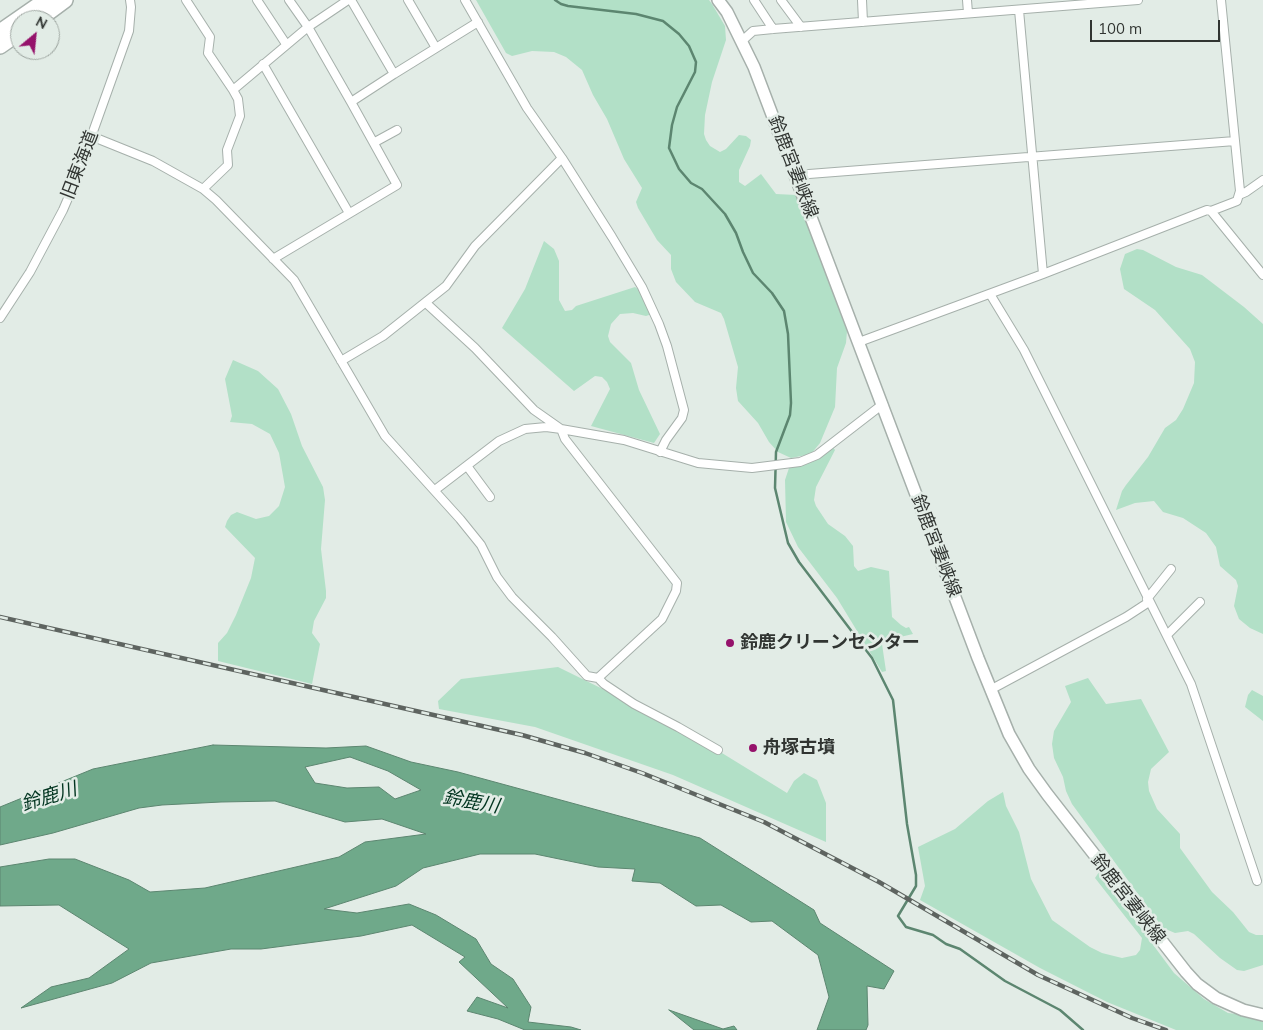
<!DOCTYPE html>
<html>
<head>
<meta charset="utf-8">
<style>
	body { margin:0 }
	#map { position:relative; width:1263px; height:1030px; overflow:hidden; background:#e2ece6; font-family:Mulish,sans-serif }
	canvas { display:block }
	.north { position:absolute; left:10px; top:10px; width:50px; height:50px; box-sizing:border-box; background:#e2ece6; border:1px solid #9ba39e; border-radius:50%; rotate:28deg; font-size:14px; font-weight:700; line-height:20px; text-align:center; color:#313532 }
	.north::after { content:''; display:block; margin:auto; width:18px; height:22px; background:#95126b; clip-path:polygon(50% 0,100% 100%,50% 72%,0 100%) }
	.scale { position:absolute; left:1090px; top:20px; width:130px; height:22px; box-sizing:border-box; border:2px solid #313532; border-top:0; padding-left:6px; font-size:15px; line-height:18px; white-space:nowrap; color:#313532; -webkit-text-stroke:4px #e2ece6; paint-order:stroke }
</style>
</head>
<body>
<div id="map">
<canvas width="1263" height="1030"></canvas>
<div class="north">N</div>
<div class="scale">100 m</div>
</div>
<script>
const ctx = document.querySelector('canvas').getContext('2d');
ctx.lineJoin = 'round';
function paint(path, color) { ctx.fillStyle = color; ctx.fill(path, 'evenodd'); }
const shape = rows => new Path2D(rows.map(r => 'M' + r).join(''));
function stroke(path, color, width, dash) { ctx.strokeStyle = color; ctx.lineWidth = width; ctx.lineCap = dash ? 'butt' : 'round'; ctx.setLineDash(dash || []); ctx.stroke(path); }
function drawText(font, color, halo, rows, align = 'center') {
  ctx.font = font + ' Mulish,"Noto Sans JP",sans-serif'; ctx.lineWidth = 5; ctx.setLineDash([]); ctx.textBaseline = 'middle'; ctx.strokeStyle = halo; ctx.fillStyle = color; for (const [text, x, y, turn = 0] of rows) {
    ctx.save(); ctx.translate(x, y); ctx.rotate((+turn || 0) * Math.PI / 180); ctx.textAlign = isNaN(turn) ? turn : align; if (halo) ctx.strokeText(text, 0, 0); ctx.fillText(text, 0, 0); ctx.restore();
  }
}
paint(shape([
	[476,0,709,0,712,4,725,26,726,40,712,82,705,115,704,134,706,140,710,146,720,152,726,149,739,135,746,136,751,140,750,146,739,170,739,182,745,186,761,174,776,194,796,195,847,331,846,343,837,368,835,407,820,443,811,454,791,458,778,452,769,442,758,423,738,401,736,388,738,367,724,319,721,313,695,302,676,282,671,269,671,255,657,240,638,208,636,202,642,188,624,159,607,119,593,95,582,70,566,57,554,52,532,51,512,56,506,53],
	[544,241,554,249,559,261,559,300,565,311,572,310,576,306,635,287,645,294,652,314,646,316,633,313,620,314,611,324,608,336,610,342,631,363,639,390,660,434,654,443,591,426,610,389,607,382,602,377,595,376,574,391,502,328,525,289],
	[1137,249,1143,250,1176,267,1202,275,1244,307,1263,324,1263,634,1250,628,1239,619,1234,606,1238,586,1236,580,1220,566,1216,547,1206,533,1183,518,1163,512,1154,501,1135,503,1116,510,1122,491,1126,485,1148,457,1165,428,1176,420,1183,409,1194,383,1195,362,1190,349,1155,310,1124,289,1120,269,1125,254],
	[233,360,258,371,278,389,291,414,302,446,323,487,325,500,321,549,326,591,326,598,314,621,312,633,320,644,312,684,218,661,218,643,227,633,236,615,251,578,255,558,225,527,227,521,231,515,237,512,256,519,269,516,279,506,285,487,279,453,270,434,252,424,230,422,232,416,225,379],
	[832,446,835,450,816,487,814,500,816,506,828,524,845,536,853,546,854,566,858,571,871,567,889,571,892,617,901,625,906,628,909,627,913,634,887,640,882,644,886,671,882,672,837,598,798,547,786,522,785,480,789,468,819,455],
	[558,667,678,726,787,793,794,781,804,773,817,780,826,803,826,842,673,775,535,727,439,709,438,701,461,679],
	[1088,678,1106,704,1141,699,1169,752,1151,769,1148,782,1149,791,1157,809,1180,834,1180,848,1212,892,1233,912,1249,932,1256,935,1263,935,1263,965,1244,971,1237,970,1220,958,1194,934,1188,931,1175,933,1163,928,1072,804,1066,791,1063,777,1054,758,1052,744,1054,731,1071,702,1065,686],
	[1252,690,1263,696,1263,721,1245,707,1248,695],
	[1003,792,1006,806,1019,832,1031,879,1052,920,1090,947,1102,953,1122,958,1136,955,1140,950,1142,938,1095,878,1099,872,1174,973,1204,999,1228,1013,1263,1017,1263,1030,1176,1030,1107,1002,1040,968,920,900,925,886,918,847,955,829,988,801]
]), '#b2e0c7');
const water = shape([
	[213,745,326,748,366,746,411,762,458,772,700,838,814,910,820,923,894,971,884,989,867,986,868,1025,866,1030,817,1030,829,997,818,955,772,921,751,922,721,905,696,906,660,883,632,881,635,869,598,867,535,854,480,854,423,868,396,886,324,909,357,913,409,904,436,915,476,939,491,964,513,979,531,1007,528,1022,571,1027,581,1030,525,1030,498,1019,467,1011,477,997,508,1008,459,962,465,957,412,925,361,936,261,949,231,949,151,963,112,983,21,1008,51,987,89,978,129,949,59,905,0,906,0,867,49,859,75,859,129,880,150,892,205,888,339,857,365,842,426,834,382,819,345,822,275,801,221,802,162,805,139,808,53,833,0,845,0,807,93,769,213,745],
	[350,757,388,771,421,790,395,799,379,787,347,788,315,783,305,767,350,757],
	[669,1010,723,1029,734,1026,737,1030,694,1030,669,1010]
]);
paint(water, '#6fa98a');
stroke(water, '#5c8670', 1);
stroke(shape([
	[555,0,561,4,568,6,636,14,663,21,679,34,689,46,696,62,695,72,677,107,672,125,669,148,679,169,691,183,702,189,725,214,736,233,743,252,753,273,772,293,784,311,788,334,791,403,790,415,776,452,775,488,788,543,799,562,872,658,893,700,907,824,916,875,916,886,898,916,906,927,933,935,946,944,960,949,1005,981,1060,1010,1083,1030]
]), '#5c8670', 2.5);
const street = shape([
	[186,0,210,37,208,53,233,90],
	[257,0,286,44],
	[351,0,394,74,436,48,408,0],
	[465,0,527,108,562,158,612,237,642,287,659,324,667,346,684,410,682,418,666,440,660,452],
	[754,0,773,29],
	[781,0,801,27],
	[862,0,863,22],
	[967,0,968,13],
	[1019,10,1043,274],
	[742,41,753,31,773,29,1138,0],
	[436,48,478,22],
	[263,64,349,213],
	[351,102,394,74],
	[91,136,153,161,203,189,216,200,294,280,385,436,460,519,481,545,497,577,512,597,552,637,587,676,598,678,662,619,676,591,677,583,565,439,561,429,534,410,475,348,426,303],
	[375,142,397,130],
	[797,177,809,174,1235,141],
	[203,189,228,165,227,150,240,116,238,99,233,90,308,27,348,0],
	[1239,195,1246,192,1263,180],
	[1211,211,1263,275],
	[273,259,397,185,351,102,308,27,289,0],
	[990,294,1024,350,1191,684,1257,881],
	[0,318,30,272,63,210,75,182,129,31,131,7,130,0],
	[859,342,1043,274,1207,210,1211,211,1237,201,1240,191,1221,0],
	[341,361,383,336,446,286,475,246,562,158],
	[467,466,490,497],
	[435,490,499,441,525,429,546,427,561,429,624,440,698,463,752,468,800,462,817,455,883,404],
	[1147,599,1171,569],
	[1167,635,1200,602],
	[598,678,604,684,634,704,678,727,718,750],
	[990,690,1126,617,1149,602]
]);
const secondary = shape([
	[718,0,727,12,754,67,978,658,1009,734,1029,769,1047,794,1186,972,1197,984,1216,998,1243,1010,1263,1015]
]);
const highway = shape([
	[38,20,65,0],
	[0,32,46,0],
	[0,46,20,32]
]);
stroke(street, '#a6b0ab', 10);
stroke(secondary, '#a6b0ab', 14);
stroke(highway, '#a6b0ab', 18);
stroke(street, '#fff', 8);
stroke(secondary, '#fff', 11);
stroke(highway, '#fff', 15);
const rail = shape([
	[0,617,522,735,585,753,642,773,764,822,879,882,1038,975,1132,1018,1166,1030]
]);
stroke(rail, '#5e6460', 4.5);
stroke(rail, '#e2ece6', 2.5, [8]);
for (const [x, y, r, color] of [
	[730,643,5,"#95126b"],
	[753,748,5,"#95126b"]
]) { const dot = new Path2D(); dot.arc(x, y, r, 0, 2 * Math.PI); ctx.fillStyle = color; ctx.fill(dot); stroke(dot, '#e2ece6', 2); }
drawText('18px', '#313532', '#e2ece6', [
	["旧東海道",80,165,-69],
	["鈴鹿宮妻峡線",793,167,69],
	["鈴鹿宮妻峡線",936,546,69],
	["鈴鹿宮妻峡線",1128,899,52]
]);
drawText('bold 18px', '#313532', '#e2ece6', [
	["鈴鹿クリーンセンター",740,643],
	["舟塚古墳",763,748]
], 'left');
drawText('italic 19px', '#023520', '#e2ece6', [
	["鈴鹿川",49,797,-17],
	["鈴鹿川",471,802,10]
]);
</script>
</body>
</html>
